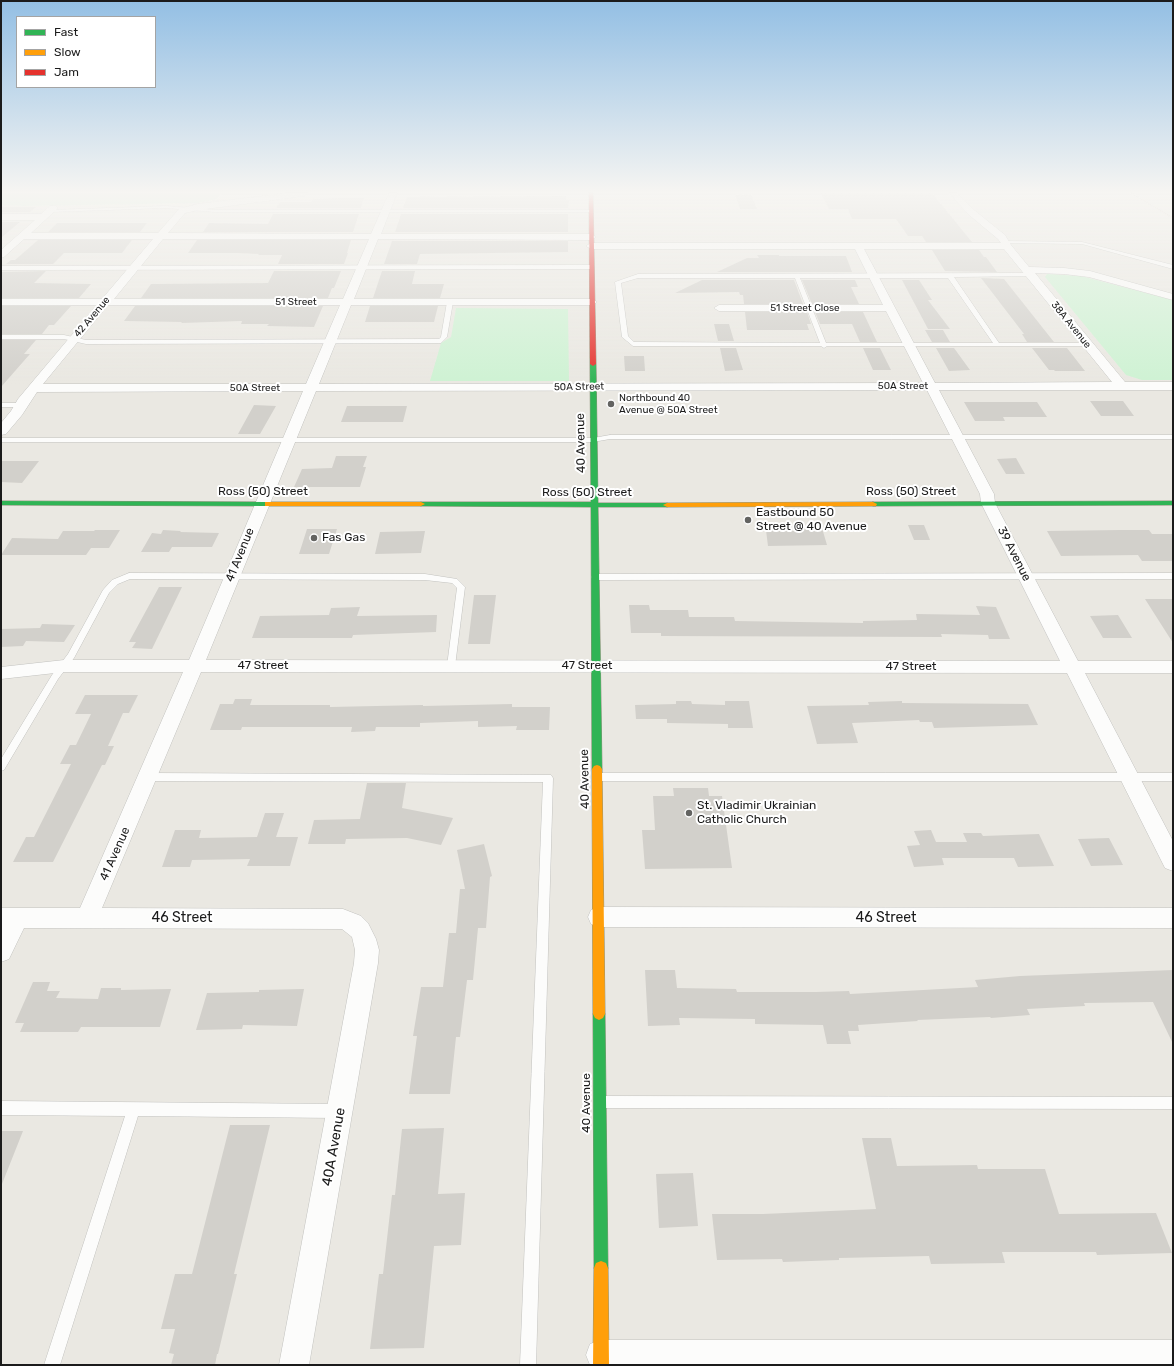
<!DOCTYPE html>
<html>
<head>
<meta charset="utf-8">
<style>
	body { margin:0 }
	#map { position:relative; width:1174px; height:1366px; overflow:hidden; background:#eae8e2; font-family:Rubik,sans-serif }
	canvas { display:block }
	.frame { position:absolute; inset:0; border:2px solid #1b1b1b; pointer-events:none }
	.legend { position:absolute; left:16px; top:16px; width:140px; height:72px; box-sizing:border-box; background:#fff; border:1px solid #a4a4a4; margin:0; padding:5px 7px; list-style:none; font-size:12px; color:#1b1b1b }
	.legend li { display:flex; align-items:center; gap:8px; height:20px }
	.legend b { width:20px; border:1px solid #a4a4a4 }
</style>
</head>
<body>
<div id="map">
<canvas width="1174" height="1366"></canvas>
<div class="frame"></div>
<ul class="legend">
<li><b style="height:5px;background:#30b455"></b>Fast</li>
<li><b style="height:5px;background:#ff9f0a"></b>Slow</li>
<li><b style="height:5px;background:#e5322d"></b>Jam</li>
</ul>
</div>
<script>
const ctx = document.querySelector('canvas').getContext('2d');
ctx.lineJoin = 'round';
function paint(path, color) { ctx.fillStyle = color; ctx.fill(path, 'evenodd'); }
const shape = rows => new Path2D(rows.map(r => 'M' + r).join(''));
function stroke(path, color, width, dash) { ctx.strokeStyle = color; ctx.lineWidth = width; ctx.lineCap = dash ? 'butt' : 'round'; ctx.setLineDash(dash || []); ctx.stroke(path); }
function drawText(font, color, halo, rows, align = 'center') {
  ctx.font = font + ' Rubik,sans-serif'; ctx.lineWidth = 4; ctx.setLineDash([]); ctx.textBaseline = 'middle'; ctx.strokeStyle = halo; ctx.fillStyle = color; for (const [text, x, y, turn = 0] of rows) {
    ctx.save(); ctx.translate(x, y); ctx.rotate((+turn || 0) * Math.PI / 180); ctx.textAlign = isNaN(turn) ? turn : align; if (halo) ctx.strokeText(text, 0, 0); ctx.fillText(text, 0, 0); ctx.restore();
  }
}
paint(shape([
	[1,193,221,193,217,199,199,203,24,206,1,205],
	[1047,274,1081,276,1173,300,1173,380,1142,380,1126,375,1045,277],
	[456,308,568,309,569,381,430,381,441,343,451,337]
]), '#cef2d3');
paint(shape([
	[821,193,932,193,972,242,926,242,922,236,908,236,896,219,852,219,848,209,829,209],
	[751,194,757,209,740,209,735,195],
	[566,196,566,200,569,200,568,208,403,208,407,197],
	[340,198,364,198,361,208,276,208,280,202,311,202,313,199],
	[1,207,36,207,30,212,1,212],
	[273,214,359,214,353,232,203,232,209,223,268,224],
	[401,214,568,214,568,232,395,232],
	[1,222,20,222,1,238],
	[57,223,147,223,140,232,48,232],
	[38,240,132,240,122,253,64,253,53,264,6,264,11,260,15,260],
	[197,240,351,240,347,253,348,253,344,264,278,264,282,255,258,255,259,254,238,253,188,253],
	[392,241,568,241,568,252,420,254,417,264,384,264],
	[932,250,979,250,984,257,986,257,997,272,945,271],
	[757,255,779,255,779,256,846,256,852,272,717,272,747,258,759,258],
	[46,271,34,283,91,284,79,298,1,298,1,272],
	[274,271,341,271,334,288,332,288,328,298,141,298,151,284,268,283],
	[382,271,415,271,412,284,444,284,440,298,373,298],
	[981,278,1004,279,1054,342,1027,342,1022,334,1024,334],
	[702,280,794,280,803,304,744,304,743,295,740,295,739,292,675,293],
	[802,280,855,280,858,287,851,287,859,304,812,304],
	[902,280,919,280,932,300,928,300,950,329,928,329],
	[1,306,71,306,54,325,49,325,42,334,1,334],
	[135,306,323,306,314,327,267,326,269,324,241,324,242,321,181,323,182,322,124,321],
	[370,306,438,306,434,322,365,322],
	[745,312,807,312,811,324,807,324,809,330,747,330],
	[815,312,863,312,877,342,860,342,852,324,820,324],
	[714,324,729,324,734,341,718,341],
	[925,330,943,330,950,342,932,342],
	[1,340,36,340,24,354,30,354,1,387],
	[720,348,736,348,743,370,725,371],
	[863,348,880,348,891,370,873,370],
	[936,348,954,348,970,370,949,371],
	[1032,348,1067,348,1085,371,1055,371,1054,370,1049,370],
	[624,356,644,356,645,371,625,371],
	[1090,401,1123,401,1134,416,1101,416],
	[964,402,1037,402,1047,417,1003,417,1005,421,975,421],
	[254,405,276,406,260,434,238,434],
	[347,406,407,406,403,422,341,422],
	[336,456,367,456,363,467,366,467,360,487,294,487,302,469,332,468],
	[1016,458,1025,474,1006,474,997,459],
	[1,461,39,461,22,483,1,482],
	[908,525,924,525,930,540,914,540],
	[802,528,822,528,827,545,768,546,766,530,803,531],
	[307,529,337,529,329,554,299,554],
	[95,530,120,530,109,548,91,548,86,555,1,555,12,538,58,539,63,531,94,531],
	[163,530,181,531,180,532,219,533,212,547,172,547,169,552,141,552,152,533,161,534],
	[1121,530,1149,530,1152,534,1173,534,1173,561,1142,561,1138,555,1061,556,1047,531],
	[425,531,421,553,375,554,380,532],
	[159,587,182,587,152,649,132,648,136,642,129,642],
	[474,595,496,595,490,644,468,644],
	[1145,599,1173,599,1173,643],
	[629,605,649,605,650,610,688,610,689,617,734,617,735,621,863,623,863,621,917,620,916,614,980,615,976,606,996,607,1010,639,989,639,988,635,941,634,942,637,661,636,661,633,631,633],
	[360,607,357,616,437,615,436,632,353,635,352,638,252,638,260,616,329,615,331,608],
	[1118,615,1132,638,1103,638,1090,616],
	[42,624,75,625,64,642,26,641,23,646,1,647,1,629,40,628],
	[85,695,138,695,129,713,123,713,108,746,114,746,105,765,102,765,53,862,13,862,26,837,34,837,71,764,60,764,70,745,76,745,91,714,75,714],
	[235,699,252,699,250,705,330,705,330,707,423,705,423,706,512,704,512,707,550,707,549,730,516,730,517,726,478,727,478,721,420,723,420,727,376,727,375,731,351,732,352,727,242,727,241,730,210,730,220,704,233,704],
	[676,701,691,701,692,704,725,705,725,701,749,701,753,728,728,728,728,724,667,723,667,719,636,719,635,705,676,704],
	[902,701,902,703,1028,704,1038,725,934,728,932,722,920,722,919,720,852,723,858,743,817,744,807,706,869,705,868,702],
	[367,783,406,783,402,808,453,818,441,845,407,838,346,839,345,844,308,844,314,820,360,819],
	[673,788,708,788,709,796,722,796,732,868,645,869,642,830,655,830,653,796,674,796],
	[265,813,284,813,276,837,298,837,290,866,247,866,250,859,192,860,190,867,162,867,175,830,201,830,199,838,257,837],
	[931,830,936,842,967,842,963,833,981,833,983,836,1039,834,1054,866,1018,867,1014,858,942,858,944,865,914,867,907,846,920,845,914,831],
	[1109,838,1123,865,1091,866,1078,839],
	[484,844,492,876,490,877,486,928,478,928,473,980,467,980,460,1037,456,1037,450,1094,409,1094,417,1036,413,1036,421,987,443,987,449,933,456,933,460,889,465,889,457,850],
	[645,970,675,970,677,988,736,989,737,992,816,992,849,991,850,994,978,987,975,980,1020,976,1173,970,1173,1044,1153,1002,1084,1003,1085,1006,1027,1009,1030,1015,991,1018,990,1017,917,1020,918,1021,858,1025,859,1031,848,1031,851,1044,827,1044,823,1025,755,1024,755,1019,679,1018,680,1025,648,1026],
	[33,982,50,982,47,991,60,991,56,998,98,999,101,988,121,988,121,990,171,989,160,1027,81,1027,78,1032,20,1032,24,1023,15,1023],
	[304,989,297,1026,243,1025,242,1029,196,1030,207,993,259,992,259,990],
	[230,1125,270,1125,234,1274,237,1274,218,1354,217,1354,215,1365,171,1365,174,1354,169,1353,175,1329,161,1329,175,1274,192,1274],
	[444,1128,438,1194,465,1193,461,1245,434,1246,424,1348,370,1349,379,1274,383,1274,392,1195,395,1195,402,1129],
	[1,1131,23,1131,2,1184,1,1183],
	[862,1138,891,1138,897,1166,977,1165,978,1169,1045,1169,1059,1214,1156,1213,1172,1253,1097,1255,1096,1252,1002,1252,1005,1263,931,1264,929,1256,839,1258,839,1260,783,1262,782,1259,717,1260,712,1214,763,1214,876,1209],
	[693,1173,698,1226,659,1228,656,1174]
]), '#d2d0cb');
const lane = shape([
	[166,206,215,210,590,210,592,211,590,212,215,212,166,208,50,212,48,211,50,210,166,206],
	[1004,241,1082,242,1173,265,1173,269,1082,244,1002,243,1002,242,1004,241],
	[1,266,591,265,594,267,591,269,1,270,1,266],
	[1030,273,1033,275,1032,276,954,277,999,343,1087,343,1090,345,1089,346,827,346,824,348,821,346,633,346,622,337,615,282,638,274,1030,273],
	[638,278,795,278,820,343,634,342,628,336,621,283,638,278],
	[800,278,948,278,993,343,826,343,800,278],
	[450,300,453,302,447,337,441,343,86,344,64,339,1,339,1,335,64,335,86,340,439,339,441,337,447,302,450,300],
	[1,403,21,403,24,405,21,407,1,407,1,403],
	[610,435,1173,435,1173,439,610,439,593,442,1,442,1,438,593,438,610,435],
	[129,573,425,574,457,579,465,587,455,666,451,669,447,666,457,588,452,583,425,580,130,579,118,584,109,593,74,658,58,679,4,770,1,771,1,759,52,675,68,654,103,590,112,580,129,573],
	[1173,573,1173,579,595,580,591,577,595,574,1173,573],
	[149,773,551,775,553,778,536,1365,520,1365,543,782,149,781,146,780,144,777,146,774,149,773],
	[598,773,1173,773,1173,781,598,781,595,780,593,777,595,774,598,773],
	[604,1096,1173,1097,1173,1109,604,1108,599,1107,598,1102,599,1097,604,1096],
	[1,1101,338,1104,343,1106,345,1111,343,1116,338,1118,138,1116,60,1365,44,1365,125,1116,1,1115,1,1101]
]);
const street = shape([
	[287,193,308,193,304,196,198,210,185,213,168,233,371,234,389,193,397,193,381,234,591,234,596,237,591,240,378,239,354,299,592,299,597,302,592,305,351,305,319,384,923,383,886,311,719,311,714,308,719,305,883,305,855,249,591,249,586,246,591,243,1001,243,998,239,968,214,949,193,957,193,974,210,1005,235,1011,245,1029,267,1064,268,1090,271,1173,294,1173,300,1089,277,1064,274,1035,273,1125,382,1173,382,1173,390,939,390,994,494,995,503,1078,661,1173,661,1173,673,1085,673,1173,841,1173,871,1165,868,1067,673,201,672,102,908,343,909,361,916,368,923,376,939,379,950,378,963,309,1365,279,1365,354,963,355,950,352,937,342,929,24,928,9,959,1,962,1,908,80,908,183,672,64,672,1,679,1,667,64,660,189,660,303,391,37,392,22,415,6,434,1,435,1,423,11,411,18,399,97,305,1,305,1,299,102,299,153,239,24,239,4,257,1,258,1,250,35,220,1,220,1,214,41,214,50,206,56,206,58,208,56,210,31,233,158,233,179,209,198,204,287,193],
	[163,239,369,239,343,299,114,299,163,239],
	[864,249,1004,249,1112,382,935,383,864,249],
	[108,305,340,305,306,384,43,384,108,305],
	[927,390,980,494,981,503,1060,661,206,660,316,391,927,390],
	[599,907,1173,908,1173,928,599,927,591,924,588,917,591,910,599,907],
	[601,1340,1173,1340,1173,1365,590,1365,586,1355,590,1344,601,1340]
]);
const fast = shape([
	[593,362,596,364,598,503,667,503,671,505,667,507,598,507,602,769,600,772,597,773,594,772,592,769,591,507,421,506,417,504,421,502,591,502,590,364,593,362],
	[1,501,268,502,272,504,268,506,1,505,1,501],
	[1173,501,1173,505,873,506,869,504,873,502,1173,501],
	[599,1008,603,1010,605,1014,608,1268,606,1273,601,1275,596,1273,594,1268,593,1014,595,1010,599,1008]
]);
const slow = shape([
	[265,502,421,502,425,504,421,506,265,506,265,502],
	[873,502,877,504,876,506,667,507,663,505,667,503,873,502],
	[597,765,600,766,602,769,605,1014,603,1018,599,1020,595,1018,593,1014,592,769,594,766,597,765],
	[601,1261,606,1263,608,1268,609,1365,593,1365,594,1268,596,1263,601,1261]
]);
const jam = shape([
	[589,193,593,193,596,364,593,366,590,364,589,193]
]);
stroke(lane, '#c2c2bf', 1);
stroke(street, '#c2c2bf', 1);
stroke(fast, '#8f937b', 1);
stroke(slow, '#8f937b', 1);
stroke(jam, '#8f937b', 1);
stroke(shape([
	[1131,193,1173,218]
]), '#d6c8c4', 1.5, [1, 1]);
paint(lane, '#fcfcfb');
paint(street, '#fcfcfb');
paint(fast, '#30b455');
paint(slow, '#ff9f0a');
paint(jam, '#e5322d');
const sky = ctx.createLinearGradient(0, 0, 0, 384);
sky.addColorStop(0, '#93bfe4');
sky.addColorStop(0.5, '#f6f5f2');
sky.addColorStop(1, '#f6f5f200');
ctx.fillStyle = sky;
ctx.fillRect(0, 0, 1174, 384);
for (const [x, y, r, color] of [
	[611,404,4,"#636361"],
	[748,520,4,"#636361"],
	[314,538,4,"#636361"],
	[689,813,4,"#636361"]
]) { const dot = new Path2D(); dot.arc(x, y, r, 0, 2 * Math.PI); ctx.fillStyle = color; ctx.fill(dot); stroke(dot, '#fff', 1.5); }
drawText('10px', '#1b1b1b', '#fff', [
	["51 Street",296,302],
	["51 Street Close",805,308],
	["42 Avenue",92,317,-50],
	["38A Avenue",1071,325,51],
	["50A Street",903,386],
	["50A Street",579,387,-1],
	["50A Street",255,388]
]);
drawText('10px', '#1b1b1b', '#fff', [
	["Northbound 40",619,398],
	["Avenue @ 50A Street",619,410]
], 'left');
drawText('12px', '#1b1b1b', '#fff', [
	["40 Avenue",581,443,-91],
	["Ross (50) Street",263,492],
	["Ross (50) Street",911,492],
	["Ross (50) Street",587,493],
	["39 Avenue",1014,554,63],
	["41 Avenue",240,555,-68],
	["47 Street",263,666],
	["47 Street",587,666],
	["47 Street",911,667],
	["40 Avenue",585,779,-91],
	["41 Avenue",115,854,-66],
	["40 Avenue",587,1103,-90]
]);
drawText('12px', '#1b1b1b', '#fff', [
	["Eastbound 50",756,513],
	["Street @ 40 Avenue",756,527],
	["Fas Gas",322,538],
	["St. Vladimir Ukrainian",697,806],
	["Catholic Church",697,820]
], 'left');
drawText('14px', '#1b1b1b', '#fff', [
	["46 Street",182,918],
	["46 Street",886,918],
	["40A Avenue",334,1147,-80]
]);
</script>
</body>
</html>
